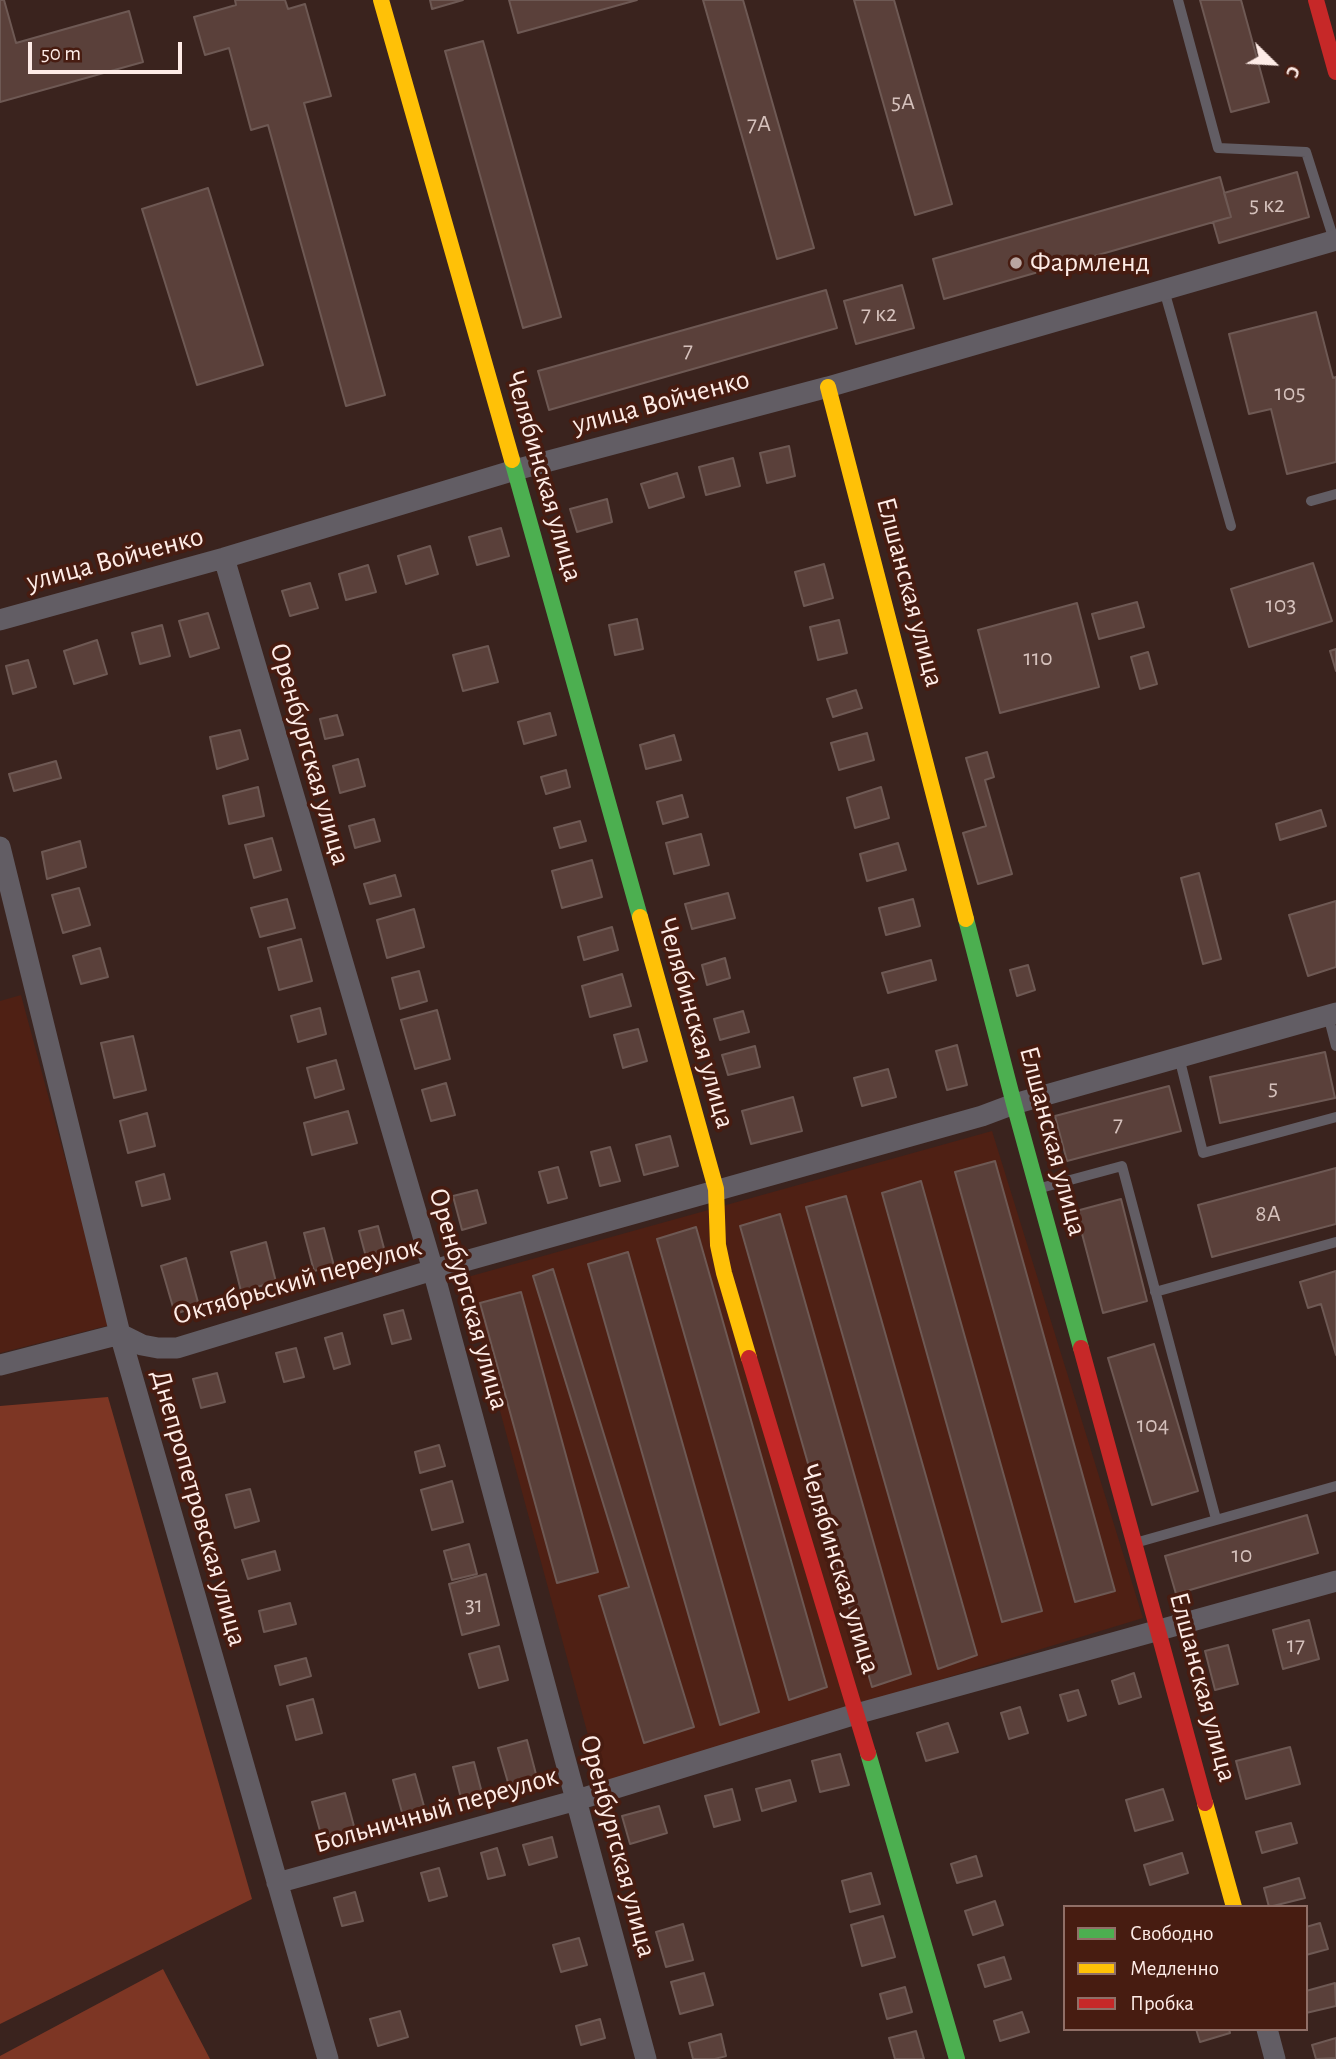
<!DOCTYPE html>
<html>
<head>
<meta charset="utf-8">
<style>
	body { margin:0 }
	#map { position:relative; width:1336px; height:2059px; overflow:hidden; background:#3a231e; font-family:"Alegreya Sans",sans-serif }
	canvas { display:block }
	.legend { position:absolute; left:1063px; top:1905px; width:245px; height:126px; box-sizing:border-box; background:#471c11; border:2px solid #906f67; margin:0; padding:9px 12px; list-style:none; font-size:21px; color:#feece7 }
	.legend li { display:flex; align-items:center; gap:14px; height:35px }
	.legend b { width:35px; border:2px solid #906f67 }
	.north { position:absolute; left:1238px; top:28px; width:70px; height:70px; -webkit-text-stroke:5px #471c11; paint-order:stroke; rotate:114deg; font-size:19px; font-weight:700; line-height:28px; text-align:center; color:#feece7 }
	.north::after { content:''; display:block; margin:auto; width:24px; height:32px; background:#feece7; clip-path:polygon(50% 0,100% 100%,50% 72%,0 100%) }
	.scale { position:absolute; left:28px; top:42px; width:154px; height:32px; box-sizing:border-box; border:4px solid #feece7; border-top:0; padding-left:9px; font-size:21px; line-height:24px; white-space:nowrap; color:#feece7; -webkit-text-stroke:5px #471c11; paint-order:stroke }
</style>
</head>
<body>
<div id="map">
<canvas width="1336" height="2059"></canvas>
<ul class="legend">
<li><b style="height:9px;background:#4caf50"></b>Свободно</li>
<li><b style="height:9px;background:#ffc107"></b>Медленно</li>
<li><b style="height:9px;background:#c62828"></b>Пробка</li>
</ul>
<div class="north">С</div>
<div class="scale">50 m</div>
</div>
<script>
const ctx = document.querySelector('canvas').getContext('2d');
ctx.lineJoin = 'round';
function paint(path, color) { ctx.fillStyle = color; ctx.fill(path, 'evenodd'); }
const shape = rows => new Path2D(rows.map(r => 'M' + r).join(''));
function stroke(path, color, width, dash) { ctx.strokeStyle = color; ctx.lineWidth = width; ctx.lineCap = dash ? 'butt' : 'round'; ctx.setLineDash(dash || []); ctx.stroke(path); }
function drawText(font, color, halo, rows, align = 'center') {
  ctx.font = font + ' "Alegreya Sans",sans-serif'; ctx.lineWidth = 7; ctx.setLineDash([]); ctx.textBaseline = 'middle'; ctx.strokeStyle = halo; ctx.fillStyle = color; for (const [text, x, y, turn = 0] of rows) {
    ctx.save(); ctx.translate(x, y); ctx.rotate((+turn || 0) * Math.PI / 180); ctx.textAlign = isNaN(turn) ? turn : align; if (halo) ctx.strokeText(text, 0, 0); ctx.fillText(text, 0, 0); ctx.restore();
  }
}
paint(shape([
	[21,995,110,1325,0,1353,0,1001],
	[992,1131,1143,1618,601,1783,464,1278]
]), '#4f2014');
paint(shape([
	[108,1397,252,1899,0,2024,0,1406],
	[163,1969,210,2059,0,2059,0,2056]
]), '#7d3624');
const building = shape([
	[0,0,4,0,16,43,129,11,143,62,0,102,0,0],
	[235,0,285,0,288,9,305,4,331,96,304,103,385,395,346,406,268,125,251,130,229,48,205,55,194,17,236,5,235,0],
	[430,0,463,0,432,9,430,0],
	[509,0,637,0,518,33,509,0],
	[703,0,743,0,814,248,777,259,703,0],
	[854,0,894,0,952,204,915,215,854,0],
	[1200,0,1241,0,1269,102,1231,112,1200,0],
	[483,41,561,317,523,328,445,51,483,41],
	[1297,172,1309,217,1219,243,1213,222,1231,217,1224,193,1297,172],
	[1220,177,1231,217,944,299,933,259,1220,177],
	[208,188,263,365,197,385,142,209,208,188],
	[902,285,914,328,856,344,844,301,902,285],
	[826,290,837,328,549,410,538,371,826,290],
	[1316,312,1333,378,1336,377,1336,462,1287,474,1271,409,1249,414,1229,334,1316,312],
	[789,446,795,476,767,483,760,453,789,446],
	[733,458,740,486,706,495,699,467,733,458],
	[677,473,684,497,649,508,641,484,677,473],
	[607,499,612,522,577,532,570,509,607,499],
	[501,528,509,556,477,565,469,537,501,528],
	[430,546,438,574,406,584,398,556,430,546],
	[1313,563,1332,621,1249,647,1231,589,1313,563],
	[824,564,833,598,804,606,795,572,824,564],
	[368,565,376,592,346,600,339,574,368,565],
	[310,583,318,608,290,616,282,591,310,583],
	[1137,602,1144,627,1099,639,1092,614,1137,602],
	[1077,603,1099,687,1000,713,978,630,1077,603],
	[208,613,219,648,190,657,179,621,208,613],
	[637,619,643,649,615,655,609,625,637,619],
	[839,620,847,653,818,660,810,627,839,620],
	[162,625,170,656,140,664,132,633,162,625],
	[97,640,107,674,74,684,64,651,97,640],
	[488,646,498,682,463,691,453,655,488,646],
	[1336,649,1336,671,1330,651,1336,649],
	[1148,652,1157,684,1140,689,1131,657,1148,652],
	[28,660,36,687,13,694,6,666,28,660],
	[856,690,862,708,833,717,827,699,856,690],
	[550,713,556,735,524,744,518,722,550,713],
	[337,715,343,735,325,739,320,719,337,715],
	[240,730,248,759,217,769,210,737,240,730],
	[867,733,874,760,839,770,831,743,867,733],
	[674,735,681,760,646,769,640,745,674,735],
	[987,752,994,777,985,780,1012,874,978,884,963,833,986,826,966,758,987,752],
	[358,759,365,786,340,793,333,766,358,759],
	[56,761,61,778,14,791,9,774,56,761],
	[566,770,570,787,546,794,541,777,566,770],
	[258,787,264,816,229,824,223,796,258,787],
	[881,787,889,818,855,828,847,798,881,787],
	[682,795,688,817,663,824,657,802,682,795],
	[1321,810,1326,826,1280,840,1276,824,1321,810],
	[374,819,380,841,355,848,349,826,374,819],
	[580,821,586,841,560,848,554,828,580,821],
	[701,834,709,865,674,874,666,843,701,834],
	[272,838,281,870,254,878,245,845,272,838],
	[80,841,86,867,47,879,42,852,80,841],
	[898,843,906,870,867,881,860,854,898,843],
	[592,860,602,897,562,908,552,871,592,860],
	[1199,873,1221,959,1203,964,1181,878,1199,873],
	[395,875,401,896,370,904,364,884,395,875],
	[79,888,90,925,63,933,52,895,79,888],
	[728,893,735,918,692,929,685,904,728,893],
	[287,899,295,928,260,937,251,908,287,899],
	[913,899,920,926,886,935,879,908,913,899],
	[1336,901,1336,967,1308,976,1289,915,1336,901],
	[414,909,424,947,387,958,377,920,414,909],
	[612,927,618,950,584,960,578,937,612,927],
	[301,939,312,981,279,990,268,948,301,939],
	[100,948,108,977,81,984,73,956,100,948],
	[725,958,730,978,707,985,702,965,725,958],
	[931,960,936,980,888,993,882,973,931,960],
	[1028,965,1035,990,1017,996,1010,970,1028,965],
	[419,971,427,1001,400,1009,392,978,419,971],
	[622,974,631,1006,590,1017,582,986,622,974],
	[320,1008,326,1034,298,1042,291,1016,320,1008],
	[437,1010,450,1059,415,1069,401,1020,437,1010],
	[743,1011,749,1032,720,1040,714,1019,743,1011],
	[638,1029,647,1061,623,1068,614,1035,638,1029],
	[133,1036,146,1090,114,1098,101,1043,133,1036],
	[957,1045,967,1085,947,1090,936,1051,957,1045],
	[755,1046,760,1067,728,1075,722,1055,755,1046],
	[1325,1052,1335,1098,1220,1123,1210,1077,1325,1052],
	[336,1060,344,1089,315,1098,307,1068,336,1060],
	[888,1069,896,1097,862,1106,854,1078,888,1069],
	[446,1083,455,1115,431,1121,422,1090,446,1083],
	[1169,1086,1181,1131,1067,1161,1055,1116,1169,1086],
	[793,1097,802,1131,751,1144,742,1111,793,1097],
	[348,1111,357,1143,312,1155,304,1123,348,1111],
	[147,1113,155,1146,128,1153,120,1121,147,1113],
	[670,1136,678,1166,644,1175,636,1145,670,1136],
	[610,1147,620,1181,600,1186,591,1152,610,1147],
	[995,1161,1115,1591,1075,1602,955,1172,995,1161],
	[558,1167,567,1198,548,1203,539,1172,558,1167],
	[1336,1168,1336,1224,1212,1257,1198,1205,1336,1168],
	[164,1174,170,1199,142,1206,136,1182,164,1174],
	[921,1181,1042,1611,1002,1622,882,1193,921,1181],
	[477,1190,486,1223,462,1230,453,1196,477,1190],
	[846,1196,977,1655,938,1669,806,1207,846,1196],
	[1121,1199,1147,1301,1103,1313,1076,1211,1121,1199],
	[780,1214,911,1674,872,1687,740,1226,780,1214],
	[378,1226,385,1252,366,1257,359,1231,378,1226],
	[696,1227,827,1687,789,1700,657,1239,696,1227],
	[324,1228,334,1266,314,1271,304,1233,324,1228],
	[266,1242,276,1282,241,1291,231,1252,266,1242],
	[628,1252,759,1712,720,1725,588,1264,628,1252],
	[186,1258,199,1306,175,1314,161,1266,186,1258],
	[553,1269,694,1727,644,1743,599,1596,629,1587,533,1276,553,1269],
	[1336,1271,1336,1355,1321,1304,1308,1308,1300,1282,1336,1271],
	[521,1292,598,1572,557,1583,480,1303,521,1292],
	[403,1310,411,1339,392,1344,384,1315,403,1310],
	[342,1333,350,1364,334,1369,325,1338,342,1333],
	[1154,1344,1198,1491,1152,1505,1108,1358,1154,1344],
	[296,1348,304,1377,284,1382,276,1353,296,1348],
	[217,1373,225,1402,201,1408,193,1379,217,1373],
	[439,1445,445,1466,420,1473,415,1452,439,1445],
	[452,1481,463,1522,432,1530,421,1490,452,1481],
	[250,1489,259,1521,235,1528,226,1495,250,1489],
	[1307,1515,1318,1553,1176,1594,1165,1556,1307,1515],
	[469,1544,477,1574,452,1580,444,1551,469,1544],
	[275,1551,280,1570,248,1579,242,1560,275,1551],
	[486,1574,499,1625,462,1635,449,1584,486,1574],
	[290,1603,296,1624,264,1632,259,1611,290,1603],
	[1309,1620,1319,1659,1283,1669,1273,1630,1309,1620],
	[1228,1645,1238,1684,1215,1690,1205,1651,1228,1645],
	[499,1646,508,1680,479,1688,469,1654,499,1646],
	[306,1658,311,1676,280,1685,275,1666,306,1658],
	[1134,1673,1141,1697,1119,1704,1112,1681,1134,1673],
	[1078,1690,1086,1715,1068,1721,1060,1695,1078,1690],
	[313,1699,322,1733,296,1740,287,1706,313,1699],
	[1020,1707,1028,1733,1009,1739,1001,1713,1020,1707],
	[948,1723,958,1752,926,1761,917,1733,948,1723],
	[527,1740,537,1778,509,1786,498,1748,527,1740],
	[1290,1747,1300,1784,1246,1799,1236,1761,1290,1747],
	[840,1754,849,1785,820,1792,812,1761,840,1754],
	[474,1762,482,1793,461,1798,453,1767,474,1762],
	[415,1774,425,1810,403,1816,393,1780,415,1774],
	[790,1780,796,1801,762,1811,756,1789,790,1780],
	[732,1789,740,1820,714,1827,705,1796,732,1789],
	[1163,1789,1173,1820,1135,1831,1126,1800,1163,1789],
	[345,1793,355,1830,322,1838,312,1802,345,1793],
	[659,1806,667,1833,630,1844,622,1816,659,1806],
	[1291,1823,1297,1843,1262,1853,1256,1832,1291,1823],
	[552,1837,557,1857,529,1865,523,1845,552,1837],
	[497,1848,505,1875,488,1879,481,1853,497,1848],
	[1182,1853,1188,1873,1150,1885,1144,1865,1182,1853],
	[976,1856,982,1876,957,1883,951,1864,976,1856],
	[439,1868,447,1896,429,1901,421,1873,439,1868],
	[871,1873,880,1904,850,1912,842,1881,871,1873],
	[1299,1878,1305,1898,1269,1907,1264,1888,1299,1878],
	[355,1892,363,1921,342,1926,334,1898,355,1892],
	[995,1901,1003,1925,973,1935,965,1911,995,1901],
	[883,1916,895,1957,862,1966,851,1925,883,1916],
	[1320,1923,1328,1949,1306,1955,1306,1927,1320,1923],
	[683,1924,693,1960,666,1967,656,1932,683,1924],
	[579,1938,587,1965,561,1972,553,1945,579,1938],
	[1004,1957,1011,1979,985,1987,978,1965,1004,1957],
	[704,1973,713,2005,680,2014,671,1982,704,1973],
	[1335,1983,1336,2006,1306,2013,1306,1991,1335,1983],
	[905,1987,912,2012,887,2019,880,1994,905,1987],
	[400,2011,408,2037,378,2046,370,2019,400,2011],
	[1022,2012,1029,2032,1000,2041,994,2021,1022,2012],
	[600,2019,605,2038,581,2045,576,2026,600,2019],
	[1196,2029,1229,2029,1230,2033,1200,2042,1196,2029],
	[916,2031,924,2059,895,2059,889,2038,916,2031],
	[721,2034,726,2056,715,2059,693,2059,689,2043,721,2034],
	[1336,2038,1336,2058,1316,2059,1312,2045,1336,2038]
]);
paint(building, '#5a403a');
stroke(building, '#6e5954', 2);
stroke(shape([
	[1178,0,1218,148,1306,152,1334,240],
	[1164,290,1231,526],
	[1311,501,1336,494],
	[1328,1015,1336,1046],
	[1179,1057,1203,1153,1336,1117],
	[1037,1189,1122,1166,1216,1519],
	[1155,1292,1336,1242],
	[1135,1543,1336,1486]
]), '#625d64', 10);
stroke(shape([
	[224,558,433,1270,646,2059],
	[0,620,224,558,515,470,828,387,1336,240],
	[0,847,120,1334,328,2059],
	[0,1365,120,1334,142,1345,158,1348,177,1348,433,1270,982,1116,1014,1104,1336,1013],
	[277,1883,577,1800,856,1714,1336,1581],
	[1267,2029,1275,2059]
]), '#625d64', 21);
stroke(shape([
	[512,460,640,917],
	[966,919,1014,1104,1081,1348],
	[868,1753,957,2059]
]), '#4caf50', 16);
stroke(shape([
	[381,0,512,460],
	[828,387,966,919],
	[640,917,716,1189,718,1245,724,1273,749,1358],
	[1205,1803,1234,1907]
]), '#ffc107', 16);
stroke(shape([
	[1316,0,1336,72],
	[1081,1348,1205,1803],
	[749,1358,868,1753]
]), '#c62828', 16);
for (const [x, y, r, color] of [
	[1016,263,7,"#b9a6a1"]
]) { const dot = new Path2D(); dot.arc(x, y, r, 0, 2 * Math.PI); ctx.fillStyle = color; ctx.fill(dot); stroke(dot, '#471c11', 2.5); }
drawText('24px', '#d5c1bc', null, [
	["5А",903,102],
	["7А",759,124],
	["5 к2",1267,205],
	["7 к2",879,314],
	["7",688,350],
	["105",1290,393],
	["103",1281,605],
	["110",1038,658],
	["5",1273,1088],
	["7",1118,1124],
	["8А",1268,1214],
	["104",1153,1425],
	["10",1242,1555],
	["31",474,1605],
	["17",1296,1645]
]);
drawText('28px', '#feece7', '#471c11', [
	["Фармленд",1030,263]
], 'left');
drawText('28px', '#feece7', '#471c11', [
	["улица Войченко",661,402,-15],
	["Челябинская улица",544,476,74],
	["улица Войченко",115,559,-15],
	["Елшанская улица",910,592,75],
	["Оренбургская улица",310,754,74],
	["Челябинская улица",696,1023,74],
	["Елшанская улица",1053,1141,75],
	["Октябрьский переулок",297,1281,-16],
	["Оренбургская улица",469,1299,74],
	["Днепропетровская улица",199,1508,74],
	["Челябинская улица",840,1569,73],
	["Елшанская улица",1203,1687,75],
	["Больничный переулок",436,1810,-16],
	["Оренбургская улица",618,1846,75]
]);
</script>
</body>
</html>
